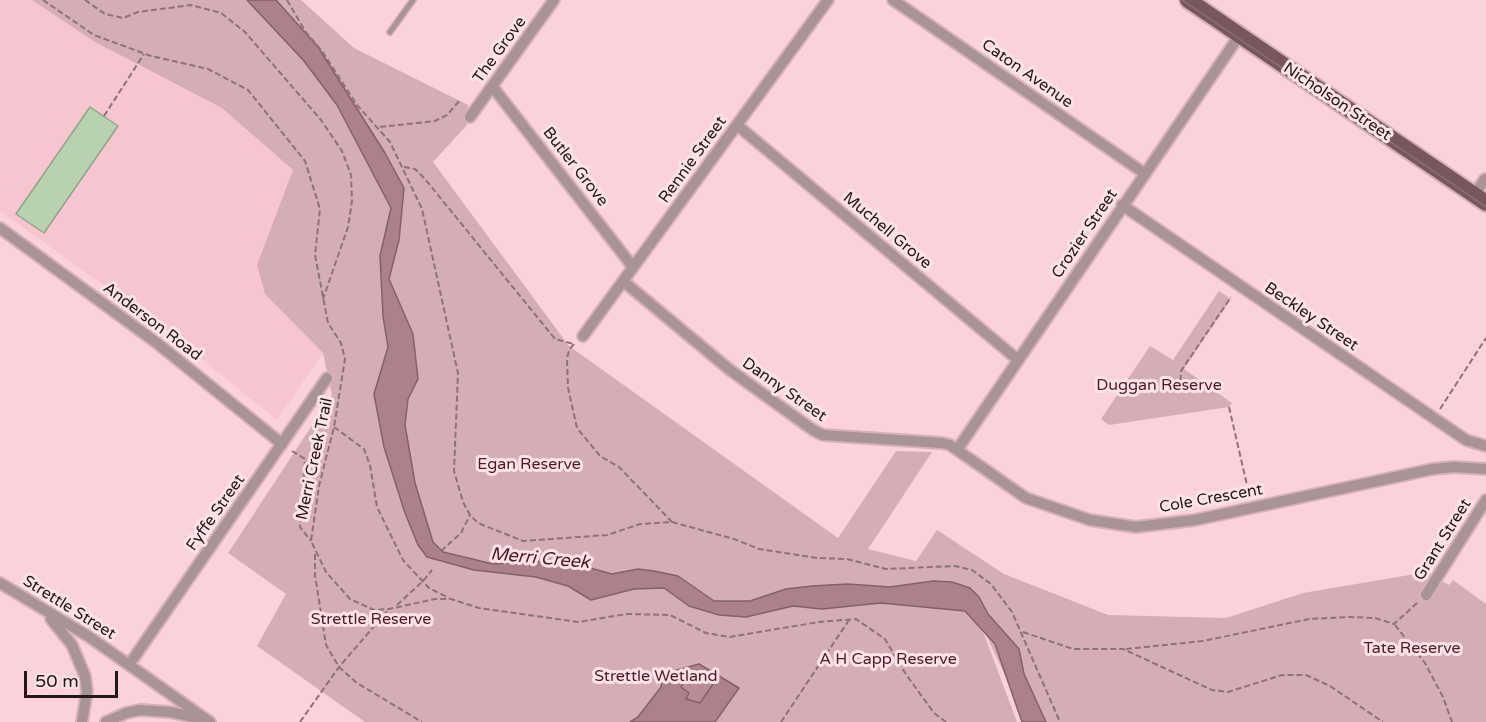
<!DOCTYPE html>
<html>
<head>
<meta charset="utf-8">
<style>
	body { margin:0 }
	#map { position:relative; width:1486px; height:722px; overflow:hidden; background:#fcd2da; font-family:"Varela Round",sans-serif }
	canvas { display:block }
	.scale { position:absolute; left:24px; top:671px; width:94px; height:27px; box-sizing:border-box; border:3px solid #241619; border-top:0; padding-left:8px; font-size:18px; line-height:21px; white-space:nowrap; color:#241619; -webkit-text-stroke:4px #fee4e9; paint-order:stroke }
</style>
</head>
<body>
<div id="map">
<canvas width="1486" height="722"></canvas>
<div class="scale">50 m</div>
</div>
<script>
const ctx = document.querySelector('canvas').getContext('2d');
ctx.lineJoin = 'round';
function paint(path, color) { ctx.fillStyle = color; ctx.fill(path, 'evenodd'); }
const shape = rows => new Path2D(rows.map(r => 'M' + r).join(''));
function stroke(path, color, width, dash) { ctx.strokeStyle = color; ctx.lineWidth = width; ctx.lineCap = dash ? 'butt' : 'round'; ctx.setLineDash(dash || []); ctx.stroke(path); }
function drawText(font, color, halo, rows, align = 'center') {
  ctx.font = font + ' "Varela Round",sans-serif'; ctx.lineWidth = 6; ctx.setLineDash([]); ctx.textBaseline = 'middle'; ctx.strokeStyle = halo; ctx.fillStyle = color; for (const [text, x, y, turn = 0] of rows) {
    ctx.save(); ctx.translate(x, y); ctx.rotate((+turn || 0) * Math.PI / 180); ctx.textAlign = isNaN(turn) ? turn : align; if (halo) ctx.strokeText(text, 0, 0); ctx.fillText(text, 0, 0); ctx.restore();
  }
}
paint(shape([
	[0,0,32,0,95,42,222,108,293,170,258,265,265,294,323,353,277,420,160,326,0,211]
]), '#f7c5cf');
paint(shape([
	[32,0,301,0,354,48,468,105,467,125,433,162,569,346,838,538,896,451,932,452,868,549,916,561,937,530,1004,574,1108,615,1226,618,1303,593,1427,572,1449,585,1453,580,1486,604,1486,722,1027,722,978,618,1017,722,365,722,257,646,286,594,228,553,332,395,323,353,265,294,257,265,293,170,222,108,95,42],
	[1219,291,1231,299,1184,369,1232,403,1229,407,1109,425,1101,419,1150,346,1173,360]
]), '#d5adb5');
paint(shape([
	[687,676,699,677,714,684,700,704,686,699,681,687]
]), '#ba8d96');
const water = shape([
	[247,0,276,0,318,47,385,153,404,188,399,240,389,279,413,334,418,379,408,399,405,425,415,483,433,542,443,552,493,564,549,561,572,563,612,574,638,569,654,571,678,576,714,601,750,601,786,589,812,586,848,584,890,587,933,581,952,582,970,588,979,597,988,614,1019,649,1024,674,1046,722,1022,722,995,644,965,611,881,603,822,609,793,606,746,617,719,615,689,606,664,588,634,589,591,600,568,586,536,577,474,570,427,557,418,545,405,513,384,447,374,394,388,347,383,316,380,256,391,208,337,105,304,61,247,0],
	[699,664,739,688,715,722,630,722,638,717,661,687,663,674,699,664],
	[687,677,699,677,713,684,700,703,686,699,689,693,681,687,687,677]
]);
paint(water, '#ad818a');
stroke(water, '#846168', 1.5);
const building = shape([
	[90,107,118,126,44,233,16,214,90,107]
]);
paint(building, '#b8d2b0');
stroke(building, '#8fa588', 1.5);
const service = shape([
	[390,32,413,0]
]);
const minor = shape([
	[893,0,1144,173],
	[492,86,633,267],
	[470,117,554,0],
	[737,125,1018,360],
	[1474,195,1485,179],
	[1122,205,1466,440,1486,446],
	[0,228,157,343,282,444],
	[623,281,730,370,813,430,823,435,942,443,950,445,1026,498,1090,520,1136,527,1195,520,1433,469,1454,467,1486,469],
	[583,336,828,0],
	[957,450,1239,36],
	[0,583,88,636,210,722],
	[1426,595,1486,500],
	[51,619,72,645,85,676,87,691,82,722],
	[129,665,327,378],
	[106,722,126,713,140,710,170,712,202,719]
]);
const primary = shape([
	[1188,0,1486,203]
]);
stroke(service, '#d5b0b7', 8);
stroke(minor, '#d5b0b7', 14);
stroke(primary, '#d5b0b7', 20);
stroke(shape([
	[43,0,94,35,151,56,208,69,248,90,305,161,320,209,315,255,328,323,341,343,345,359,334,427,319,486,311,541,326,572,350,599,374,610,389,609,435,599,451,599,479,608,578,622,627,614,670,615,706,633,730,637,819,622,856,619,885,639,905,673,934,713,946,722],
	[85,0,105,14,123,18,138,12,191,5,221,13,245,32,321,120,342,151,351,175,352,201,348,227,323,299],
	[287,0,305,31,322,51,357,105,390,142,422,209,458,373,454,471,463,502,470,515,478,523,523,541,607,535,640,524,672,522,734,539,759,549,817,558,847,559,886,569,955,566,972,570,991,584,1012,612,1060,722],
	[104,116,144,54],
	[380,127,435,121,447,115,461,99],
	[404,167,415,169,425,179,555,339,574,344],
	[574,344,569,350,567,359,568,388,577,428,600,456,619,467,672,522],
	[1180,390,1181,371,1231,297],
	[1229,407,1250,498],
	[1440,409,1486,338],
	[334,427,364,449,370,465,377,507,403,560,429,588,449,598],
	[292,451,305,459,300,527,311,541],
	[441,551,461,533,470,515],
	[315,554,315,575,326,645,339,667,357,683,422,722],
	[397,605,423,581,432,570],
	[1395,625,1425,663,1443,697,1452,722],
	[1023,632,1073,649,1123,649,1212,690,1228,692,1282,675,1306,675,1330,686,1383,722],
	[1126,649,1203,641,1309,619,1349,617,1375,618,1394,624,1417,603],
	[300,722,339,667,389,609],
	[781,722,849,620]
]), '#8d7277', 2, [6, 3]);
stroke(service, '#a89397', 5);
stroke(minor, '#a89397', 10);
stroke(primary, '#78565d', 16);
stroke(shape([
	[1182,0,1486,207]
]), '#8c7076', 1.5);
drawText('16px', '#241619', '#fee4e9', [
	["The Grove",500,50,-54],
	["Caton Avenue",1027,74,35],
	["Nicholson Street",1337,102,34],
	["Rennie Street",693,160,-54],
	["Butler Grove",575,167,52],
	["Muchell Grove",887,231,40],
	["Crozier Street",1085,234,-56],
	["Beckley Street",1311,317,34],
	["Anderson Road",152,322,37],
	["Danny Street",784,390,35],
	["Merri Creek Trail",315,459,-78],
	["Cole Crescent",1211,499,-10],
	["Fyffe Street",216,513,-55],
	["Grant Street",1443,540,-58],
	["Strettle Street",69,608,32]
]);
drawText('16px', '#501829', '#fee4e9', [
	["Duggan Reserve",1159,386],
	["Egan Reserve",529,465],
	["Strettle Reserve",371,620],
	["Tate Reserve",1412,649],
	["A H Capp Reserve",888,660],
	["Strettle Wetland",656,677]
]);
drawText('italic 18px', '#4e1628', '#fee4e9', [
	["Merri Creek",540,559,5]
]);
</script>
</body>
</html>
